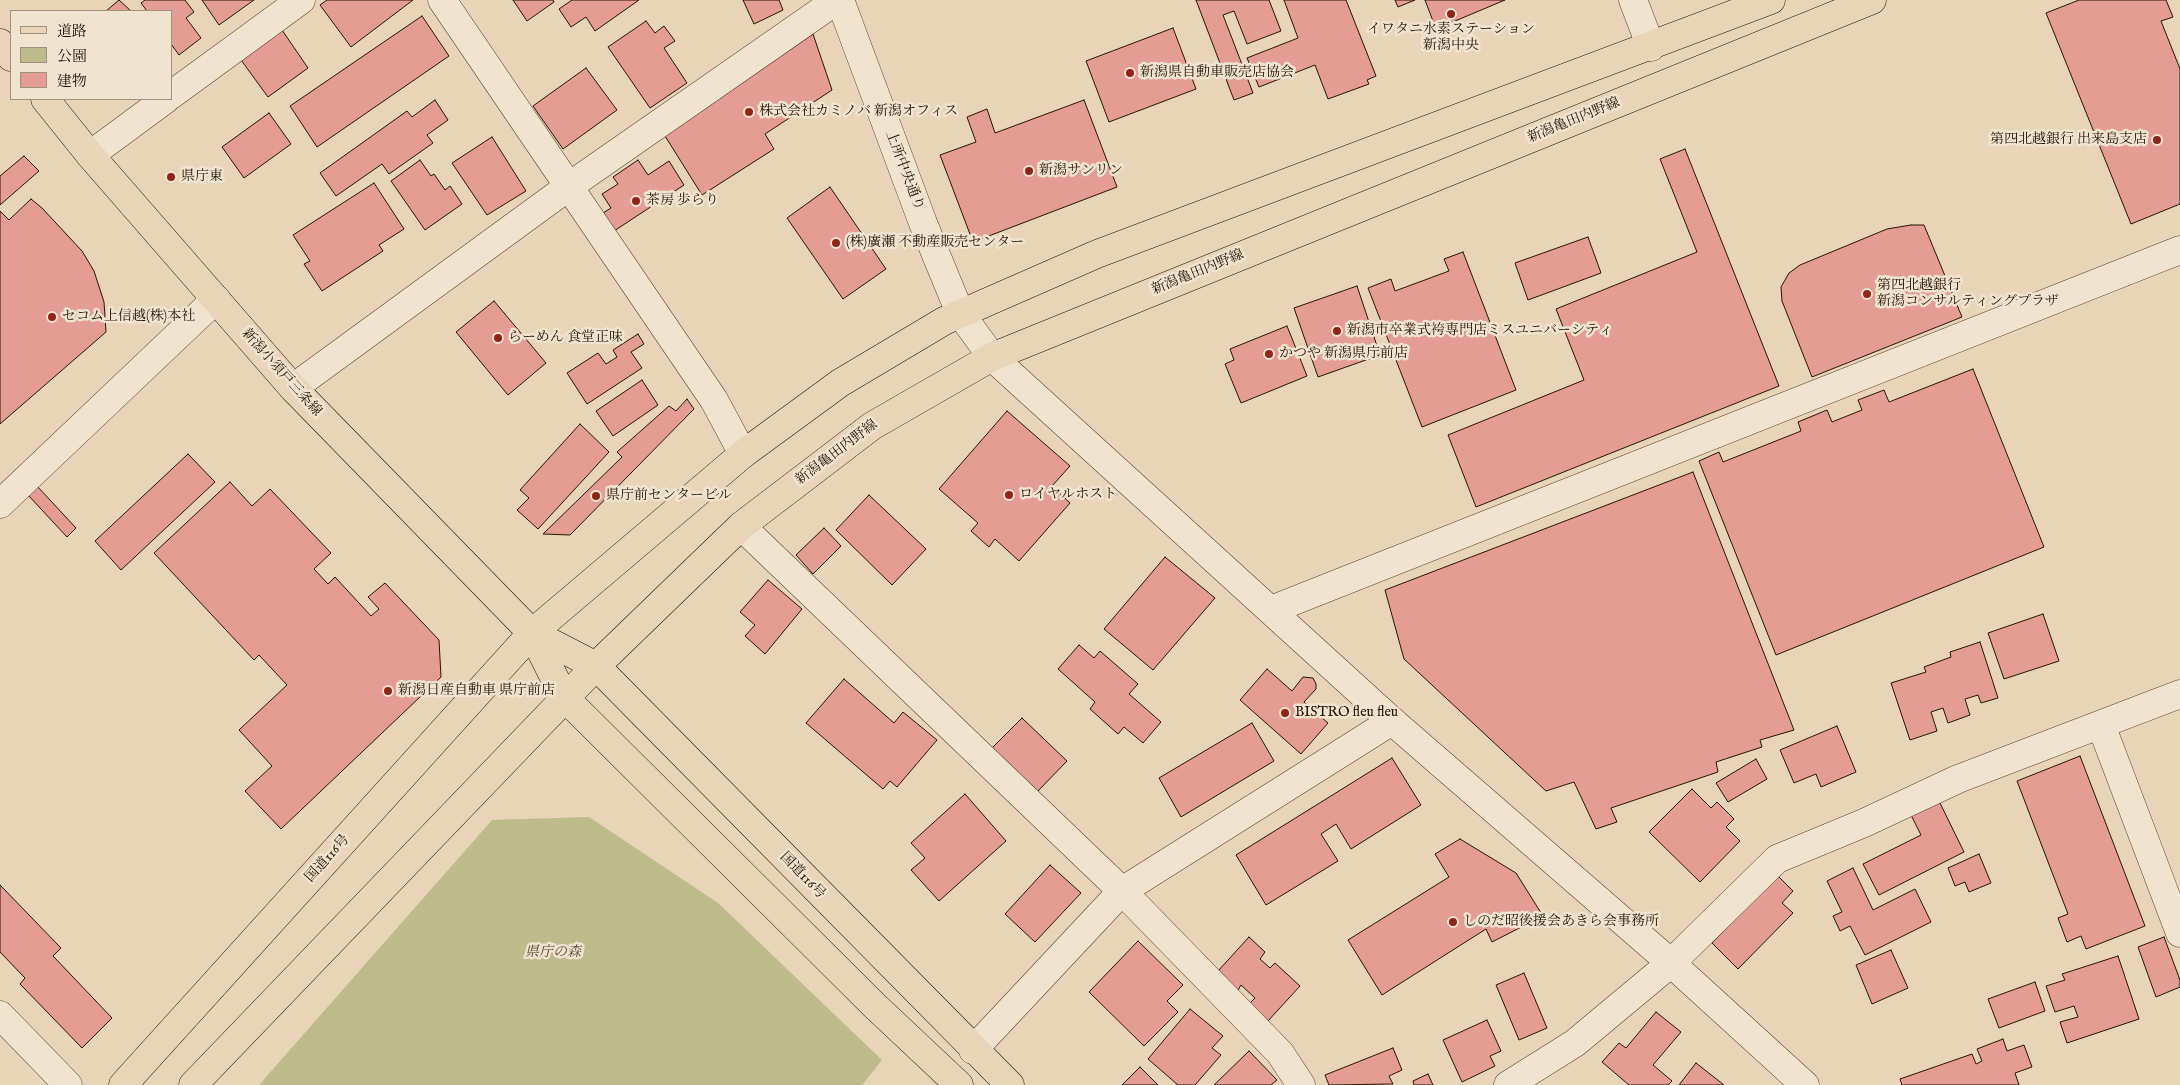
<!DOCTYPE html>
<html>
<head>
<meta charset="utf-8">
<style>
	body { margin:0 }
	#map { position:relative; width:2180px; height:1085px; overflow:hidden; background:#e8d4b7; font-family:"IM FELL English","Noto Serif JP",serif }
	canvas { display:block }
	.legend { position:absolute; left:10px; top:10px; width:162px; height:90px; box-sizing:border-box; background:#f0e3d0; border:1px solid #a08f7d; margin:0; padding:6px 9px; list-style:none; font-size:15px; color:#281200 }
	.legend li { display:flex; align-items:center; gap:10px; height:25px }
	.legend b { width:25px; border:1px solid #a08f7d }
</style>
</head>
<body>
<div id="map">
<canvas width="2180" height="1085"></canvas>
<ul class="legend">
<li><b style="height:6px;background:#e8d4b7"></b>道路</li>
<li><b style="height:14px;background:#bdbb8a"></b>公園</li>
<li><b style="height:14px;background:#e49d94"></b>建物</li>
</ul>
</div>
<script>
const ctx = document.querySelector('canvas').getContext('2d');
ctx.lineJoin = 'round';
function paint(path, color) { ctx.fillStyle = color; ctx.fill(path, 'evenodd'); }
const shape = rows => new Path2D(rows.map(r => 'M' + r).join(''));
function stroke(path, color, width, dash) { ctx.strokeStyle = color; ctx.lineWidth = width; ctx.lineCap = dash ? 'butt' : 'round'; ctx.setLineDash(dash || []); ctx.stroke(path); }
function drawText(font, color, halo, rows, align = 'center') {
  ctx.font = font + ' "IM FELL English","Noto Serif JP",serif'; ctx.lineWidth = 5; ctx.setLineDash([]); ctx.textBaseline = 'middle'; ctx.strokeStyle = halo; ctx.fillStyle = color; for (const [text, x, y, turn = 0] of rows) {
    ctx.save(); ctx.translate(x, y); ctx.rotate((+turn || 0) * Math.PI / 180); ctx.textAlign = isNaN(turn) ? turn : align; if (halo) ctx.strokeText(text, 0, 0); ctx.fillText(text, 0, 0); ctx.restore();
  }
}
paint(shape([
	[589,817,718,903,882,1060,862,1085,259,1085,492,820]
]), '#bdbb8a');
const building = shape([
	[119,0,131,11,106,11,119,0],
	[145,0,185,0,194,12,186,18,201,38,179,55,171,44,171,11,147,11,141,3,145,0],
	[202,0,254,0,219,25,202,0],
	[327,0,413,0,351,47,320,5,327,0],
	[513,0,553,0,554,2,527,21,513,0],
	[572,0,639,0,595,31,586,17,571,27,559,9,572,0],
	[743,0,779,0,783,10,754,24,743,0],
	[1196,0,1269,0,1281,31,1247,44,1234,11,1223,15,1253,93,1234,100,1196,0],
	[1284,0,1346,0,1376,76,1367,80,1369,84,1328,99,1315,65,1259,87,1247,58,1298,38,1284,0],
	[1395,0,1415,0,1398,7,1395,0],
	[1425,0,1505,0,1436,29,1425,0],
	[2079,0,2166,0,2173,17,2161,21,2180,69,2180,204,2131,224,2046,13,2079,0],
	[422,16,449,56,317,147,290,106,422,16],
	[646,21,655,33,664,26,675,41,664,48,687,83,650,108,608,47,646,21],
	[1173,28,1196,89,1109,122,1086,61,1173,28],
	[282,30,308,68,268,97,241,60,282,30],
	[813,34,832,90,765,134,774,149,702,195,665,136,813,34],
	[586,68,617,110,563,149,533,106,586,68],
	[435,100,448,120,427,135,433,143,389,174,382,164,336,196,320,173,407,111,412,117,435,100],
	[1084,100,1117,187,973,242,940,155,976,142,967,117,987,109,995,133,1084,100],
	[269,113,291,144,244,178,222,147,269,113],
	[492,137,526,191,487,215,452,163,492,137],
	[1685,149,1779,386,1476,507,1448,435,1584,380,1556,309,1697,252,1660,159,1685,149],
	[24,156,39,171,0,205,0,176,24,156],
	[420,160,431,176,434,174,445,190,450,186,462,204,425,230,391,181,420,160],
	[638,160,648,175,669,161,684,185,614,231,603,213,611,208,602,194,618,184,613,177,638,160],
	[374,183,404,229,379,245,383,251,322,291,304,264,310,261,293,235,374,183],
	[830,187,886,269,843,299,787,218,830,187],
	[31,199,42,208,82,251,94,271,104,302,106,332,0,424,0,211,9,220,31,199],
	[1911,225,1924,225,1962,317,1812,377,1782,301,1781,287,1789,273,1800,265,1887,229,1911,225],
	[1588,237,1601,273,1528,300,1515,263,1588,237],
	[1463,252,1516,390,1422,427,1368,288,1391,279,1395,291,1449,271,1444,259,1463,252],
	[1357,286,1380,355,1318,377,1294,308,1357,286],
	[494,301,546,363,508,395,456,332,494,301],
	[1287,326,1307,376,1241,403,1225,364,1234,360,1230,349,1287,326],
	[638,334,644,344,631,352,642,368,587,404,567,373,598,353,606,364,617,357,613,350,638,334],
	[1973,369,2044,547,1776,655,1699,461,1719,452,1723,462,1801,431,1798,422,1827,410,1832,422,1862,410,1858,400,1884,390,1889,402,1973,369],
	[642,380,658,405,613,436,596,411,642,380],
	[687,399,694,409,570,535,543,534,622,457,617,452,669,406,676,411,687,399],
	[1007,411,1070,466,1052,486,1070,503,1019,561,995,539,989,547,971,531,978,523,939,489,1007,411],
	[580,424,609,452,538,529,517,510,529,498,520,490,580,424],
	[188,454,215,482,121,570,95,541,188,454],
	[1693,472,1794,730,1760,740,1762,747,1716,762,1718,772,1611,808,1617,822,1596,829,1574,782,1546,791,1404,659,1385,590,1693,472],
	[230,482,252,506,270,489,331,553,314,569,328,584,335,577,371,616,379,609,368,597,385,583,439,640,441,677,281,829,245,791,272,766,239,730,287,685,259,655,254,660,154,553,230,482],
	[37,486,76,528,67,537,28,495,37,486],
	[869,495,926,549,892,585,836,530,869,495],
	[824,528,841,546,813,574,796,555,824,528],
	[1165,557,1215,598,1153,670,1104,629,1165,557],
	[768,580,802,609,765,654,745,636,755,625,740,612,768,580],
	[2043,614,2059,661,2004,679,1988,633,2043,614],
	[1980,642,1998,698,1981,703,1978,695,1965,699,1970,715,1948,723,1943,708,1931,712,1937,731,1910,740,1891,683,1926,672,1924,667,1951,657,1950,652,1980,642],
	[1079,645,1094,658,1100,651,1138,684,1129,694,1161,722,1143,743,1124,727,1118,734,1090,709,1095,702,1058,669,1079,645],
	[1267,669,1292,691,1303,677,1313,678,1316,684,1316,689,1304,702,1328,723,1301,754,1240,700,1267,669],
	[844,679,894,723,903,712,937,740,897,787,890,781,883,789,806,723,844,679],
	[1022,718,1067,761,1037,792,992,748,1022,718],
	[1252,723,1274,761,1181,817,1159,778,1252,723],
	[1837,726,1856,772,1821,787,1816,774,1794,783,1780,750,1837,726],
	[2080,756,2145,926,2086,949,2081,936,2067,942,2058,918,2068,914,2017,781,2080,756],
	[1392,758,1421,805,1351,849,1336,824,1321,834,1338,861,1266,905,1236,855,1392,758],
	[1756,759,1767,779,1728,802,1716,783,1756,759],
	[1692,789,1711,808,1717,802,1734,819,1726,827,1740,841,1700,882,1649,832,1692,789],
	[965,794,1006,841,939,901,911,870,925,858,911,843,965,794],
	[1939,801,1964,852,1879,895,1863,864,1921,835,1911,815,1939,801],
	[1460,839,1516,873,1543,916,1492,942,1486,929,1382,995,1348,940,1449,877,1435,854,1460,839],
	[1979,854,1991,883,1969,892,1965,882,1955,886,1948,868,1979,854],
	[1050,865,1081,893,1035,942,1005,914,1050,865],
	[1853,868,1873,910,1915,889,1931,922,1865,955,1850,926,1840,931,1833,916,1842,912,1827,881,1853,868],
	[1777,875,1793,891,1782,903,1793,913,1738,969,1712,943,1777,875],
	[0,885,61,948,53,956,112,1018,82,1048,20,984,25,978,0,952,0,885],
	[1249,937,1265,952,1260,959,1270,968,1275,963,1300,986,1267,1022,1249,1004,1255,998,1241,985,1238,990,1218,971,1249,937],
	[2164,937,2180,980,2180,987,2156,997,2138,947,2164,937],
	[1138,941,1183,985,1167,1001,1178,1012,1144,1046,1089,992,1138,941],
	[1891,950,1908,988,1872,1004,1856,965,1891,950],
	[2118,956,2139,1019,2067,1043,2060,1022,2078,1017,2074,1006,2055,1012,2046,986,2065,980,2062,974,2118,956],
	[1524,973,1547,1028,1519,1040,1496,985,1524,973],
	[2035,982,2045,1011,1999,1028,1988,999,2035,982],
	[1190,1009,1223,1036,1212,1048,1221,1055,1195,1085,1178,1085,1148,1059,1190,1009],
	[1656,1012,1681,1032,1653,1065,1672,1081,1668,1085,1629,1085,1602,1062,1619,1043,1626,1048,1656,1012],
	[1487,1020,1501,1051,1490,1056,1495,1066,1462,1082,1443,1040,1487,1020],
	[2003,1039,2007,1051,2024,1045,2032,1067,2015,1073,2019,1085,1902,1085,1900,1079,1972,1054,1976,1064,1982,1061,1977,1049,2003,1039],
	[1393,1048,1402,1070,1389,1076,1393,1084,1329,1085,1325,1075,1393,1048],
	[1249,1051,1277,1080,1271,1085,1214,1085,1249,1051],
	[1696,1063,1724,1085,1679,1085,1696,1063],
	[1140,1067,1158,1085,1122,1085,1140,1067],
	[1428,1074,1433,1085,1414,1085,1413,1081,1428,1074]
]);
paint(building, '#e49d94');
stroke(building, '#281200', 1);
const minor = shape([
	[442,0,714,400,743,454],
	[1633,0,1651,47],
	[171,95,301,0],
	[90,155,166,99],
	[293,388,568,187,837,0],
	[0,504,216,299],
	[741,526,1122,891,1280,1053,1301,1085],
	[1271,610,2180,250],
	[2101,725,2180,933],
	[0,1015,68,1085],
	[973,1050,1122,891,1392,721],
	[1508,1085,1575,1043,1671,963,1777,859,1864,823,1958,779,2180,694]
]);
const tertiary = shape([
	[840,0,923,223,960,313,992,357,1392,721,1671,963,1805,1085]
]);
const primary = shape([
	[0,43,11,57],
	[45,99,90,155,293,388,532,633,743,454,840,383,944,321,1097,254,1771,0],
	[596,666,741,526,872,426,992,357,1872,0]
]);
const trunk = shape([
	[532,633,596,666,1010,1085],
	[532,633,564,697,875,1006,959,1085],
	[123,1085,532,633],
	[193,1085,596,666]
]);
stroke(minor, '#58422e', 29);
stroke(tertiary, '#58422e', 29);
stroke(primary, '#281200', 29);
stroke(trunk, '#281200', 29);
stroke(minor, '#f0e3d0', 28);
stroke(tertiary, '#f0e3d0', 28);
stroke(primary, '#e8d4b7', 28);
stroke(trunk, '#e8d4b7', 28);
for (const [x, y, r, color] of [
	[1451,14,5,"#8f2418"],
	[1130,73,5,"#8f2418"],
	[749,112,5,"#8f2418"],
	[2157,140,5,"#8f2418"],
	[1029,171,5,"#8f2418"],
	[171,177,5,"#8f2418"],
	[636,201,5,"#8f2418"],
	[836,243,5,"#8f2418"],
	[1867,294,5,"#8f2418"],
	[52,317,5,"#8f2418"],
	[1337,331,5,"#8f2418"],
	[498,338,5,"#8f2418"],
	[1269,354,5,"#8f2418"],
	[1009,495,5,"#8f2418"],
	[596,496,5,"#8f2418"],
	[388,691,5,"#8f2418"],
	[1285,713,5,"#8f2418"],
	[1453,922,5,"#8f2418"]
]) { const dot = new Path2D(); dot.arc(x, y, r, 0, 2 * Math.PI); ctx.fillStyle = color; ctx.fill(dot); stroke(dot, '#f0e3d0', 2); }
drawText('14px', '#281200', '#f0e3d0', [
	["イワタニ水素ステーション",1451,30,"center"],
	["新潟中央",1451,46,"center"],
	["新潟県自動車販売店協会",1140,73],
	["株式会社カミノバ 新潟オフィス",759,112],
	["第四北越銀行 出来島支店",2147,140,"right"],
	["新潟サンリン",1039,171],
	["県庁東",181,177],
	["茶房 歩らり",646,201],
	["(株)廣瀬 不動産販売センター",846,243],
	["第四北越銀行",1877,286],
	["新潟コンサルティングプラザ",1877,302],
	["セコム上信越(株)本社",62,317],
	["新潟市卒業式袴専門店ミスユニバーシティ",1347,331],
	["らーめん 食堂正味",508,338],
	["かつや 新潟県庁前店",1279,354],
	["ロイヤルホスト",1019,495],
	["県庁前センタービル",606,496],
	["新潟日産自動車 県庁前店",398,691],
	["BISTRO fleu fleu",1295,713],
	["しのだ昭後援会あきら会事務所",1463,922]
], 'left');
drawText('14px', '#281200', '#f0e3d0', [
	["新潟亀田内野線",1574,121,-22],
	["上所中央通り",904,171,69],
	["新潟亀田内野線",1198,273,-22],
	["新潟小須戸三条線",281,373,48],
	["新潟亀田内野線",837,453,-37],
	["国道116号",328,859,-48],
	["国道116号",802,876,46]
]);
drawText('italic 14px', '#554529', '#f0e3d0', [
	["県庁の森",553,953]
]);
</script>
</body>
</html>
